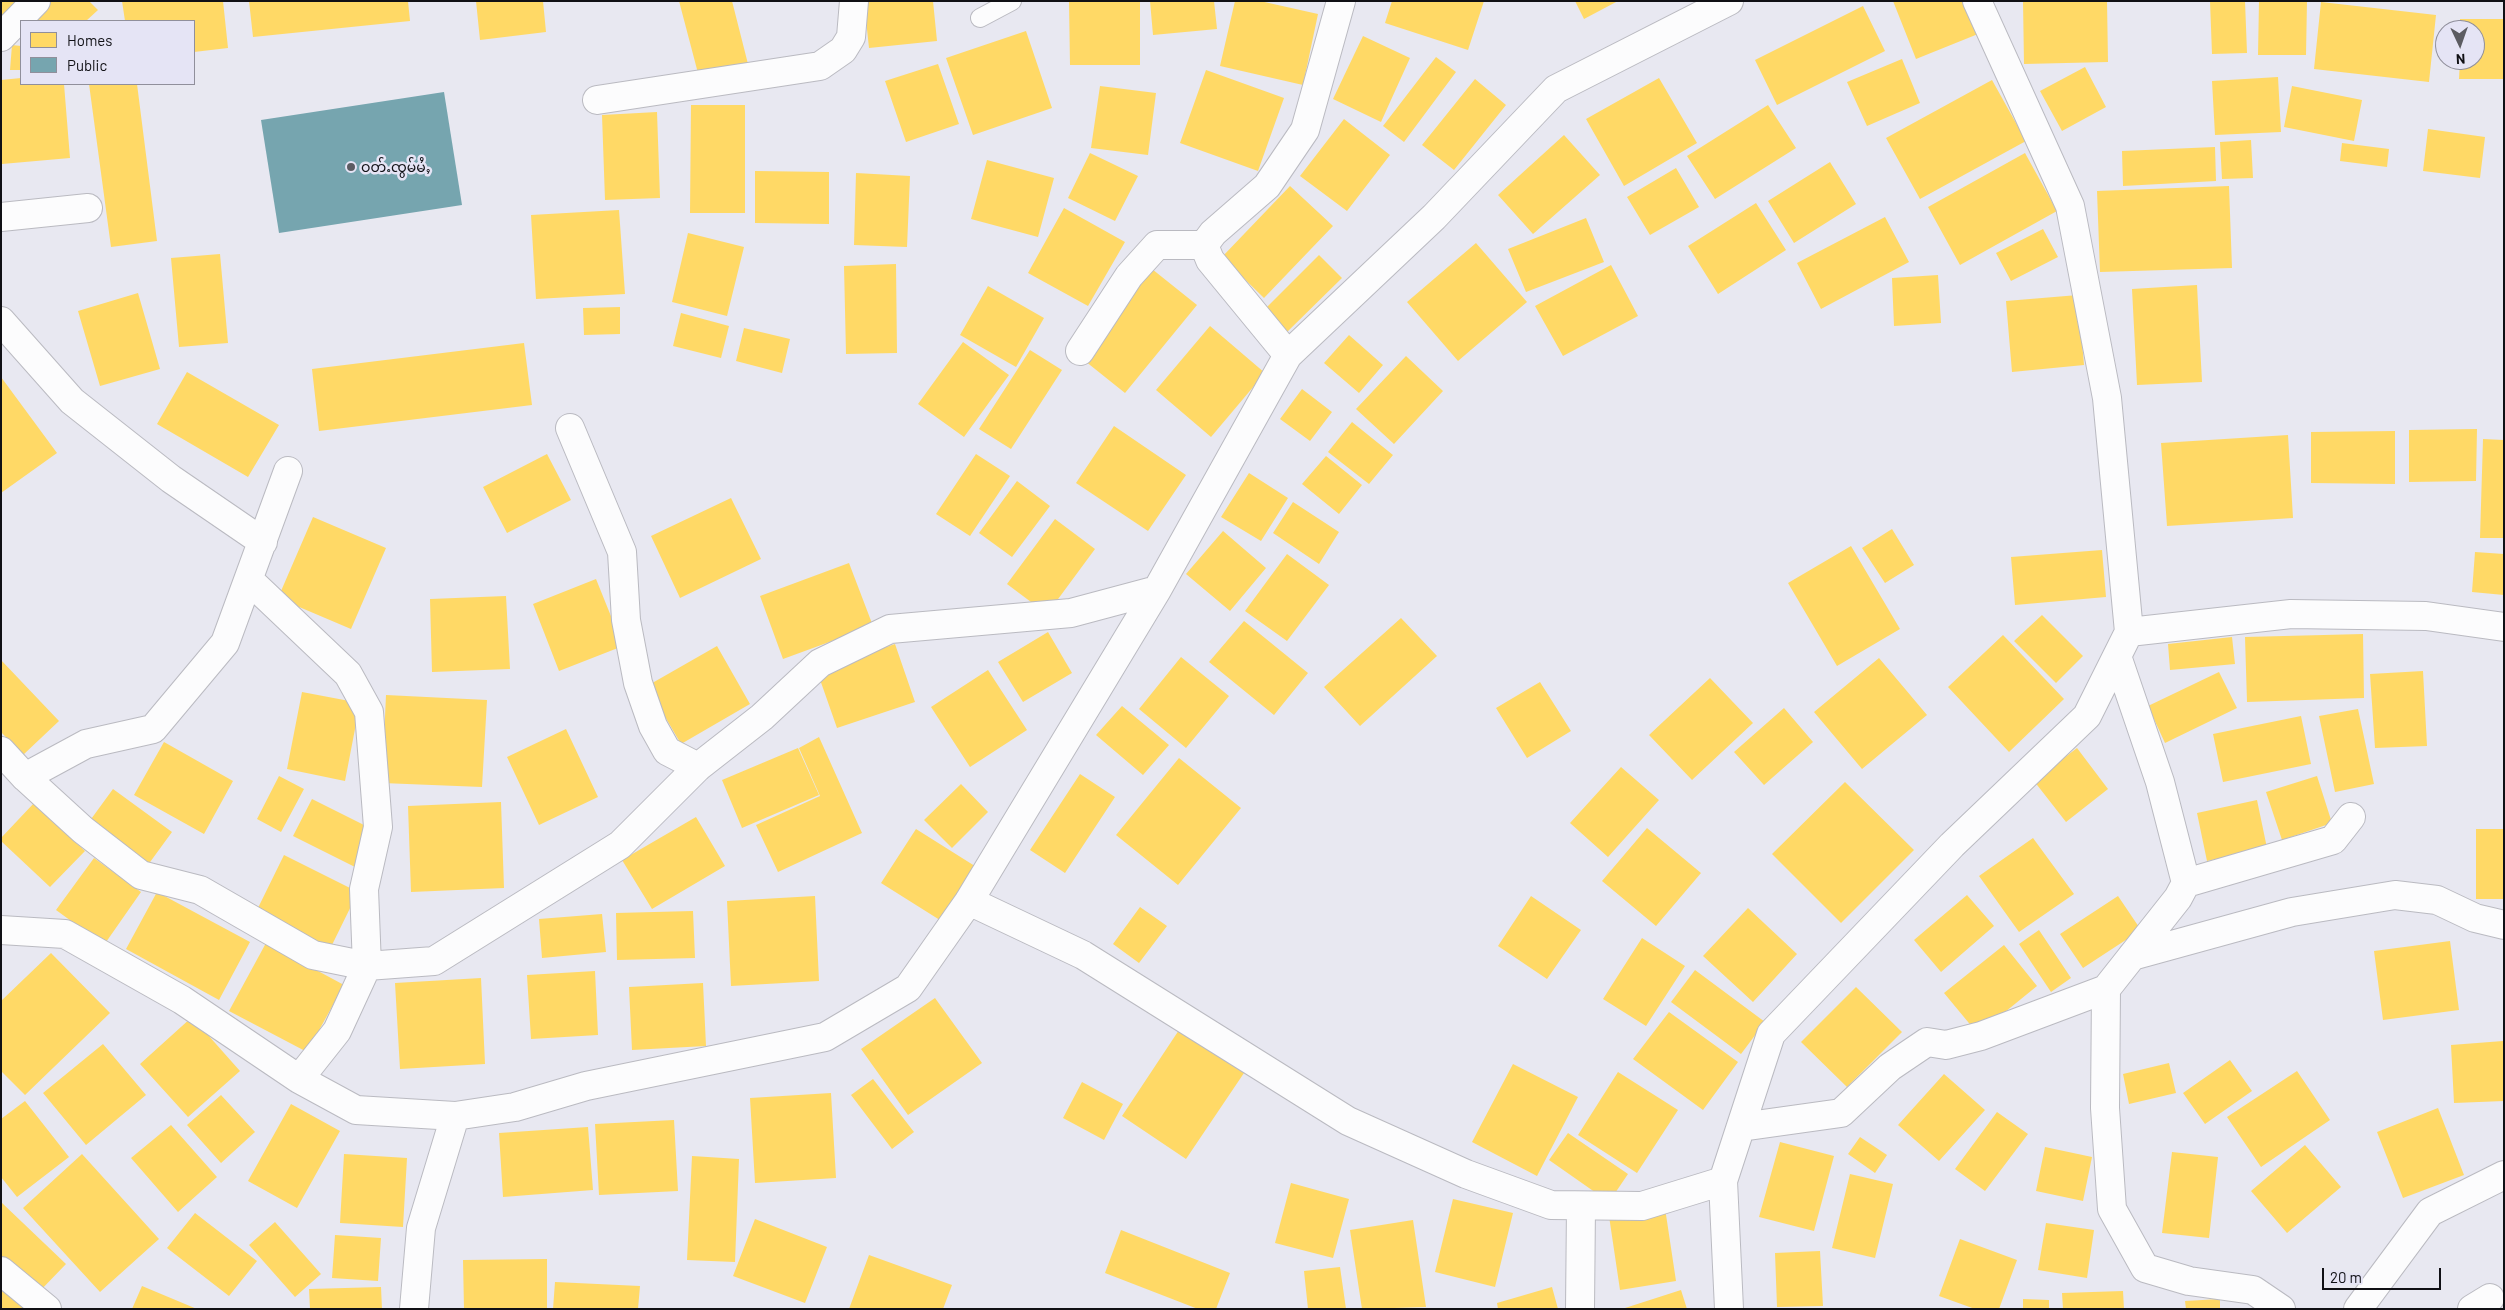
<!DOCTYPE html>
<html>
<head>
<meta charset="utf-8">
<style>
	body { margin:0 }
	#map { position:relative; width:2505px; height:1310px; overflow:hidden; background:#e8e8f1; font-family:Barlow,sans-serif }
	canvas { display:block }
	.frame { position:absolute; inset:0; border:2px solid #101015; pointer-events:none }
	.legend { position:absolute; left:20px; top:20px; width:175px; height:65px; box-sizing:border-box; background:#e5e4f5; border:1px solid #908f9b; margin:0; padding:6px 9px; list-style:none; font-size:15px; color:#101015 }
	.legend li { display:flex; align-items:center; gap:10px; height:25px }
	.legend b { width:25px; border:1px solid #908f9b }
	.north { position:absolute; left:2435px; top:20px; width:50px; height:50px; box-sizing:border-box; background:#e5e4f5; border:1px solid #908f9b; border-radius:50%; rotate:177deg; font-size:14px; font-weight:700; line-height:20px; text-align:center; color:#101015 }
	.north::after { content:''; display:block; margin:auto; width:18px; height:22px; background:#5c5c62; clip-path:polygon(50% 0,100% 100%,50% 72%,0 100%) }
	.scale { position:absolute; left:2322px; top:1268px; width:119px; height:22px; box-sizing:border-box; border:2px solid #101015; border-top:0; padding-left:6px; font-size:15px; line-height:18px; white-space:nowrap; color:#101015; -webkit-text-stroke:4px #e5e4f5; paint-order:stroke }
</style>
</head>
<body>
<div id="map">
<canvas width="2505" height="1310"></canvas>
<div class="frame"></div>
<ul class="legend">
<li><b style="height:14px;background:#ffd966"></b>Homes</li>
<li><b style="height:14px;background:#76a5af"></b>Public</li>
</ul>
<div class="north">N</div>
<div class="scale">20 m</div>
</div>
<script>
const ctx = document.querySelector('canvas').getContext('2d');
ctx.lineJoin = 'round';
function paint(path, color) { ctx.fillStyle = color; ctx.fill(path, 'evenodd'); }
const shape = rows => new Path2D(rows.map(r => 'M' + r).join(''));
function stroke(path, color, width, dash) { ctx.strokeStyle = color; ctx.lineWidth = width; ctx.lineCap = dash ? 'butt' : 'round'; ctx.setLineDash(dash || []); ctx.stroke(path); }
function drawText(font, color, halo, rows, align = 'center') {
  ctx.font = font + ' Barlow,"Noto Sans Myanmar",sans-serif'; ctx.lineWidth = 5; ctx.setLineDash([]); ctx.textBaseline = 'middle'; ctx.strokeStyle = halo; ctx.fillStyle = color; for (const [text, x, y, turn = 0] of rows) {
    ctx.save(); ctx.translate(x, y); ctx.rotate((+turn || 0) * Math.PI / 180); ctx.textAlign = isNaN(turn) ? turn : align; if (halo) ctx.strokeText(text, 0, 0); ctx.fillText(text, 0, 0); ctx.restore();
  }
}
paint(shape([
	[1,1,18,1,1,32],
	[40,1,89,1,98,10,86,21,35,21],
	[122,1,223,1,228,48,194,52,194,21,125,21],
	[249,1,408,1,410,21,253,37],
	[476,1,543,1,546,32,480,40],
	[679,1,732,1,748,64,699,77],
	[864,1,933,1,937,41,869,48],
	[1069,1,1140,1,1140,65,1070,65],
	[1150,1,1214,1,1217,29,1153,35],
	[1235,1,1260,1,1318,14,1303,85,1220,66],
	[1392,1,1484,1,1468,50,1385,23],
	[1575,1,1618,1,1584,19],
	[1893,1,1970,1,1983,32,1916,59],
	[2023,1,2107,1,2108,62,2024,64],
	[2210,1,2245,1,2247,53,2212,54],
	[2259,1,2307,1,2306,55,2258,55],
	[2321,2,2436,15,2429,82,2314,69],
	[1863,6,1885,51,1777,105,1755,60],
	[2460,19,2504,19,2504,79,2459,79,2460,60,2475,60,2475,30,2460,30],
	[1026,31,1052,108,973,135,946,58],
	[1363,36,1410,58,1381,122,1333,99],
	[12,45,21,46,21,70,10,70],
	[1436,57,1456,72,1404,142,1383,126],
	[1902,59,1920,103,1867,126,1847,82],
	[938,64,959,124,906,142,885,81],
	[2085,67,2106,107,2062,131,2040,91],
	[1206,70,1284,98,1258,171,1180,143],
	[2278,77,2281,132,2215,135,2212,81],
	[21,78,21,84,64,84,70,158,2,164,1,80],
	[1659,78,1697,143,1624,186,1586,119],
	[1475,79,1506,105,1454,170,1422,145],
	[1992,80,2026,141,1920,199,1886,138],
	[89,84,137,84,157,241,111,247],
	[1100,86,1156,93,1148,155,1091,148],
	[2292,86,2362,100,2354,141,2284,127],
	[691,105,745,105,745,213,690,213],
	[1768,105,1796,148,1715,199,1687,156],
	[657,112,660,198,605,200,602,115],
	[1344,119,1390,155,1347,211,1300,176],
	[2428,129,2485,137,2480,178,2423,171],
	[1564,135,1600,175,1533,234,1498,195],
	[2251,140,2253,178,2222,179,2220,142],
	[2342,143,2389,149,2387,167,2340,161],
	[2215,147,2216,181,2123,186,2122,151],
	[1090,153,1138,176,1115,221,1068,198],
	[2025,153,2057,211,1960,265,1928,207],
	[987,160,1054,178,1038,237,971,219],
	[1830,162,1856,204,1794,243,1768,201],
	[1676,168,1699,207,1650,235,1627,197],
	[755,171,829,172,829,224,755,223],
	[856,173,910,176,907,247,854,245],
	[1290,186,1333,226,1264,298,1222,257],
	[2229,186,2232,268,2100,272,2097,191],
	[1756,203,1786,250,1718,294,1688,246],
	[1064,208,1125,242,1088,306,1028,273],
	[619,210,625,294,536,299,531,215],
	[1885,217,1909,262,1821,309,1797,263],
	[1586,218,1604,262,1526,292,1508,249],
	[2043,229,2058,257,2011,281,1996,253],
	[688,233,744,247,727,316,672,302],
	[1476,243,1527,302,1458,361,1407,302],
	[220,254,228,343,179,347,171,258],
	[1319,255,1342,278,1286,333,1263,311],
	[896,264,897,353,846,354,844,266],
	[1611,265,1638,316,1563,356,1535,306],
	[1152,269,1197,305,1125,393,1080,357],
	[1938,275,1941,323,1894,326,1892,278],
	[2197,285,2202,382,2137,385,2132,289],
	[988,286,1044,318,1016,367,960,335],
	[138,293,160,369,100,386,78,311],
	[2078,295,2084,365,2012,372,2006,301],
	[620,307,620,334,584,335,583,308],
	[681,313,729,326,721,358,673,346],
	[1210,326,1265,373,1211,437,1156,390],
	[744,328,790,339,782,373,736,361],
	[1349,335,1383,365,1359,393,1324,363],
	[963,342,1009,375,964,437,918,404],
	[524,343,532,405,319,431,312,369],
	[1030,350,1062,370,1011,449,979,429],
	[1406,356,1443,391,1394,444,1356,409],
	[187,372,279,425,248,477,157,424],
	[1,377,57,453,1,493],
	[1302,389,1332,412,1310,441,1280,419],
	[1352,422,1393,455,1369,484,1328,452],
	[1114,426,1186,475,1148,531,1076,483],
	[2477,429,2476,481,2409,482,2409,430],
	[2395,431,2395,484,2311,483,2311,432],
	[2288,435,2293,518,2167,526,2161,443],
	[2483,439,2504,440,2504,538,2480,538],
	[547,454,571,500,507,533,483,487],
	[976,454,1010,476,970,536,936,514],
	[1326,456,1362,485,1339,514,1302,484],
	[1249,473,1288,498,1261,541,1221,517],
	[1017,481,1050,506,1012,557,979,533],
	[731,498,761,559,680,598,651,536],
	[1293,502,1339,532,1319,564,1273,533],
	[313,517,386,548,351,629,278,598],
	[1055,519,1095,549,1047,614,1007,584],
	[1892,529,1914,565,1885,583,1862,548],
	[1223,531,1266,568,1230,611,1186,574],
	[1851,546,1900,629,1837,666,1788,583],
	[2102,550,2106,597,2015,605,2011,557],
	[2475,552,2504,554,2504,595,2472,592],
	[1287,554,1329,585,1287,641,1245,611],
	[849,563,873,626,783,659,760,596],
	[596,579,623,646,559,671,533,604],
	[506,596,510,669,432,672,430,599],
	[2042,615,2083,656,2056,683,2014,641],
	[1401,618,1437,656,1360,726,1324,687],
	[1244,621,1308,673,1274,715,1209,662],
	[1048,632,1072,673,1023,702,998,662],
	[2363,634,2364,698,2247,702,2245,637],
	[2003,635,2064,699,2009,752,1948,687],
	[2232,637,2235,664,2170,670,2168,644],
	[895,644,915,702,837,728,817,671],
	[717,646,750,704,681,744,647,686],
	[1181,657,1229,696,1186,748,1139,709],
	[1879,658,1927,715,1862,769,1814,712],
	[1,660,59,721,23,755,1,732],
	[988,670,1027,730,970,767,931,707],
	[2423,671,2427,746,2375,748,2370,674],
	[2219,672,2237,708,2165,743,2148,706],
	[1710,678,1753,723,1692,780,1649,735],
	[1540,682,1571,731,1527,758,1496,708],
	[302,692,360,703,345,781,287,769],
	[386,695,487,700,482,787,382,783],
	[1122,706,1169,745,1143,775,1096,735],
	[1784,708,1813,742,1764,785,1734,752],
	[2358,709,2374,784,2335,792,2319,716],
	[2301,716,2311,764,2223,782,2213,734],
	[566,729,598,797,539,825,507,757],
	[819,737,862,833,778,872,756,825,820,796,799,748],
	[164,742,233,781,204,834,134,795],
	[798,748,819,795,742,828,722,780],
	[2077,748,2108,789,2066,822,2034,781],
	[1179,758,1241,808,1178,885,1116,835],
	[1621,767,1659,800,1608,857,1570,823],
	[1080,774,1115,797,1065,873,1030,850],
	[279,776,304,789,281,832,257,819],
	[2317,776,2332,823,2282,840,2266,792],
	[1845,782,1914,850,1841,923,1772,854],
	[961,784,988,812,952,848,924,820],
	[113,789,172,832,145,869,86,826],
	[312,799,374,830,355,867,293,836],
	[2257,800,2267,848,2207,861,2197,813],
	[501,802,504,888,411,892,408,806],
	[34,803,85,851,50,887,1,841,1,838],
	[696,817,725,866,652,909,622,860],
	[1647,828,1701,873,1656,926,1602,881],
	[916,829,978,868,943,922,881,883],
	[2476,829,2504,829,2504,899,2476,899],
	[2033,838,2074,894,2019,932,1979,876],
	[284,855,358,892,330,949,256,912],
	[94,858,141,892,104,945,56,910],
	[157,892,250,942,219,1000,126,949],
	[1967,895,1994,926,1941,972,1914,940],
	[815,896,819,981,731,986,727,901],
	[1531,896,1581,930,1547,979,1498,946],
	[2118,896,2141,930,2083,968,2060,934],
	[1140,907,1167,926,1139,963,1113,944],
	[1748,908,1797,954,1753,1002,1703,956],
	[693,911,695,958,617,960,616,913],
	[602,914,606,952,542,958,539,919],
	[2039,930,2071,978,2051,992,2019,944],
	[1642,938,1685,966,1646,1026,1603,999],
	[2450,941,2459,1010,2383,1020,2374,951],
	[266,943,344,985,307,1052,229,1011],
	[2004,945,2037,986,1978,1034,1944,993],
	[51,953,110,1013,25,1095,1,1071,1,1001],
	[1695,970,1765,1022,1741,1054,1671,1002],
	[595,971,598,1035,531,1039,527,975],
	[481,978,485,1064,400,1069,395,983],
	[703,983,706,1046,632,1050,629,987],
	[1856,987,1902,1032,1847,1087,1801,1042],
	[935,998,982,1063,908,1115,861,1049],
	[1669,1012,1738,1062,1703,1110,1633,1059],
	[192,1017,240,1071,188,1117,140,1064],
	[1179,1030,1244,1073,1186,1159,1122,1116],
	[2503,1041,2504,1101,2454,1103,2451,1045],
	[103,1044,146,1095,86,1145,43,1093],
	[2230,1060,2252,1091,2205,1124,2183,1093],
	[2169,1063,2176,1093,2129,1104,2123,1074],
	[1513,1064,1578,1097,1537,1176,1472,1142],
	[2297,1071,2330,1120,2261,1167,2227,1117],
	[1618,1072,1678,1110,1637,1173,1578,1135],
	[1944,1074,1985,1110,1939,1161,1898,1125],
	[873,1079,914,1132,892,1149,851,1095],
	[1082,1082,1123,1104,1104,1140,1063,1118],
	[831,1093,836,1178,755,1183,750,1098],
	[221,1095,255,1132,221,1163,187,1125],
	[25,1101,69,1157,17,1197,1,1177,1,1119],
	[291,1104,340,1131,297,1208,248,1181],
	[2438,1108,2464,1175,2403,1198,2377,1132],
	[1997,1112,2028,1134,1985,1191,1955,1169],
	[674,1120,678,1191,599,1195,595,1124],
	[171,1125,217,1177,178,1212,131,1158],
	[588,1127,593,1190,503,1197,499,1133],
	[1568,1133,1628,1174,1609,1202,1549,1160],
	[1860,1137,1887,1155,1875,1173,1848,1154],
	[1780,1142,1834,1156,1814,1231,1759,1217],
	[2305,1145,2341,1187,2287,1233,2251,1191],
	[2045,1147,2092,1157,2083,1201,2036,1191],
	[2172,1152,2218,1157,2209,1238,2162,1233],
	[82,1154,159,1239,100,1292,23,1208],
	[344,1154,407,1158,403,1227,340,1223],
	[692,1156,739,1159,735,1262,687,1260],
	[1850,1174,1893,1184,1875,1258,1832,1248],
	[1291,1183,1349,1199,1333,1258,1275,1243],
	[1453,1199,1513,1213,1495,1287,1435,1272],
	[1,1202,66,1264,38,1293,1,1258],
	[1665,1208,1676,1281,1620,1290,1609,1216],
	[195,1213,257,1261,229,1296,167,1248],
	[755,1219,827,1247,805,1303,733,1276],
	[1413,1220,1426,1307,1362,1309,1350,1230],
	[275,1222,321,1274,295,1297,249,1245],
	[2046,1223,2094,1230,2087,1278,2038,1270],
	[1121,1230,1230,1273,1216,1309,1198,1309,1105,1273],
	[335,1235,381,1238,378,1281,332,1278],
	[1960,1239,2017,1260,1999,1309,1975,1309,1939,1296],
	[1820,1251,1823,1306,1777,1307,1775,1253],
	[869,1255,952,1285,943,1309,849,1309],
	[547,1259,547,1309,464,1309,463,1260],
	[1340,1267,1346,1309,1308,1309,1304,1271],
	[1,1282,26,1309,1,1309],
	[555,1282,640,1286,638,1309,553,1309],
	[142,1286,197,1309,132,1309],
	[381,1287,382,1309,310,1309,309,1289],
	[1552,1287,1558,1309,1498,1309,1497,1303],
	[1681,1290,1687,1309,1625,1309,1625,1308],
	[2123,1291,2124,1309,2063,1309,2062,1293],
	[2023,1299,2049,1300,2049,1309,2023,1309],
	[2220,1299,2220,1309,2186,1309,2185,1301]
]), '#ffd966');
paint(shape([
	[444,92,462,205,279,233,261,120]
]), '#76a5af');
const lane = shape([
	[980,18,1012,1]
]);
const street = shape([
	[1,37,36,1],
	[597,100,820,66,843,50,851,37,854,1],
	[1,217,88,208],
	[1,321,72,401,171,479,263,542],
	[1080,351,1129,276,1157,245,1204,245],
	[1288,355,1210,260,1204,245,1213,233,1267,186,1305,130,1341,1],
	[570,428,622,552,626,620,638,683,653,726,667,751,698,767],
	[249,580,348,674,369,712,378,827,364,889,367,966,337,1031,299,1079],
	[2129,632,2291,614,2426,616,2504,627],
	[2117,656,2160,782,2186,883,2178,898,2106,989,2105,1108,2112,1209,2145,1268,2189,1281,2253,1290,2281,1309],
	[1,751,25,777,83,830,141,875,200,890,313,955,367,966,434,961,620,845,698,767,762,717,820,663,890,629,1071,613,1157,590],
	[25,777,86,744,153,729,225,643,288,471],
	[2186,883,2333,840,2351,817],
	[969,901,1083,955,1348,1121,1466,1174,1551,1205,1642,1206,1723,1181],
	[1,930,65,934,182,1000,299,1079,356,1110,455,1116],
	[2132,956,2292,912,2395,895,2437,900,2475,918,2504,925],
	[1741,1127,1841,1113,1890,1067,1927,1042,1946,1045,1981,1036,2106,989],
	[1,1271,47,1309],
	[414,1309,421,1228,455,1116,515,1107,586,1086,825,1037,908,988,969,901,1157,590,1288,355,1434,217,1556,89,1729,1],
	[1580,1309,1581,1206],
	[1729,1309,1723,1181,1771,1034,1952,845,2087,716,2129,632,2107,398,2070,206,1977,1],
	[2358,1309,2430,1212,2504,1175],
	[2472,1309,2490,1298]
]);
stroke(lane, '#babac1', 20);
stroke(street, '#babac1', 30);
stroke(lane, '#fcfcfd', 18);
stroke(street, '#fcfcfd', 28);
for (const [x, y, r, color] of [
	[351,167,5,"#5c5c62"]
]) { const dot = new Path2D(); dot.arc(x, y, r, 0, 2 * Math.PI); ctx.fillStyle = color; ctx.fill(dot); stroke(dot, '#e5e4f5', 2); }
drawText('14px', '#101015', '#e5e4f5', [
	["ဝတ်ႉၸွမ်မႆႇ",361,167]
], 'left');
</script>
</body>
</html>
